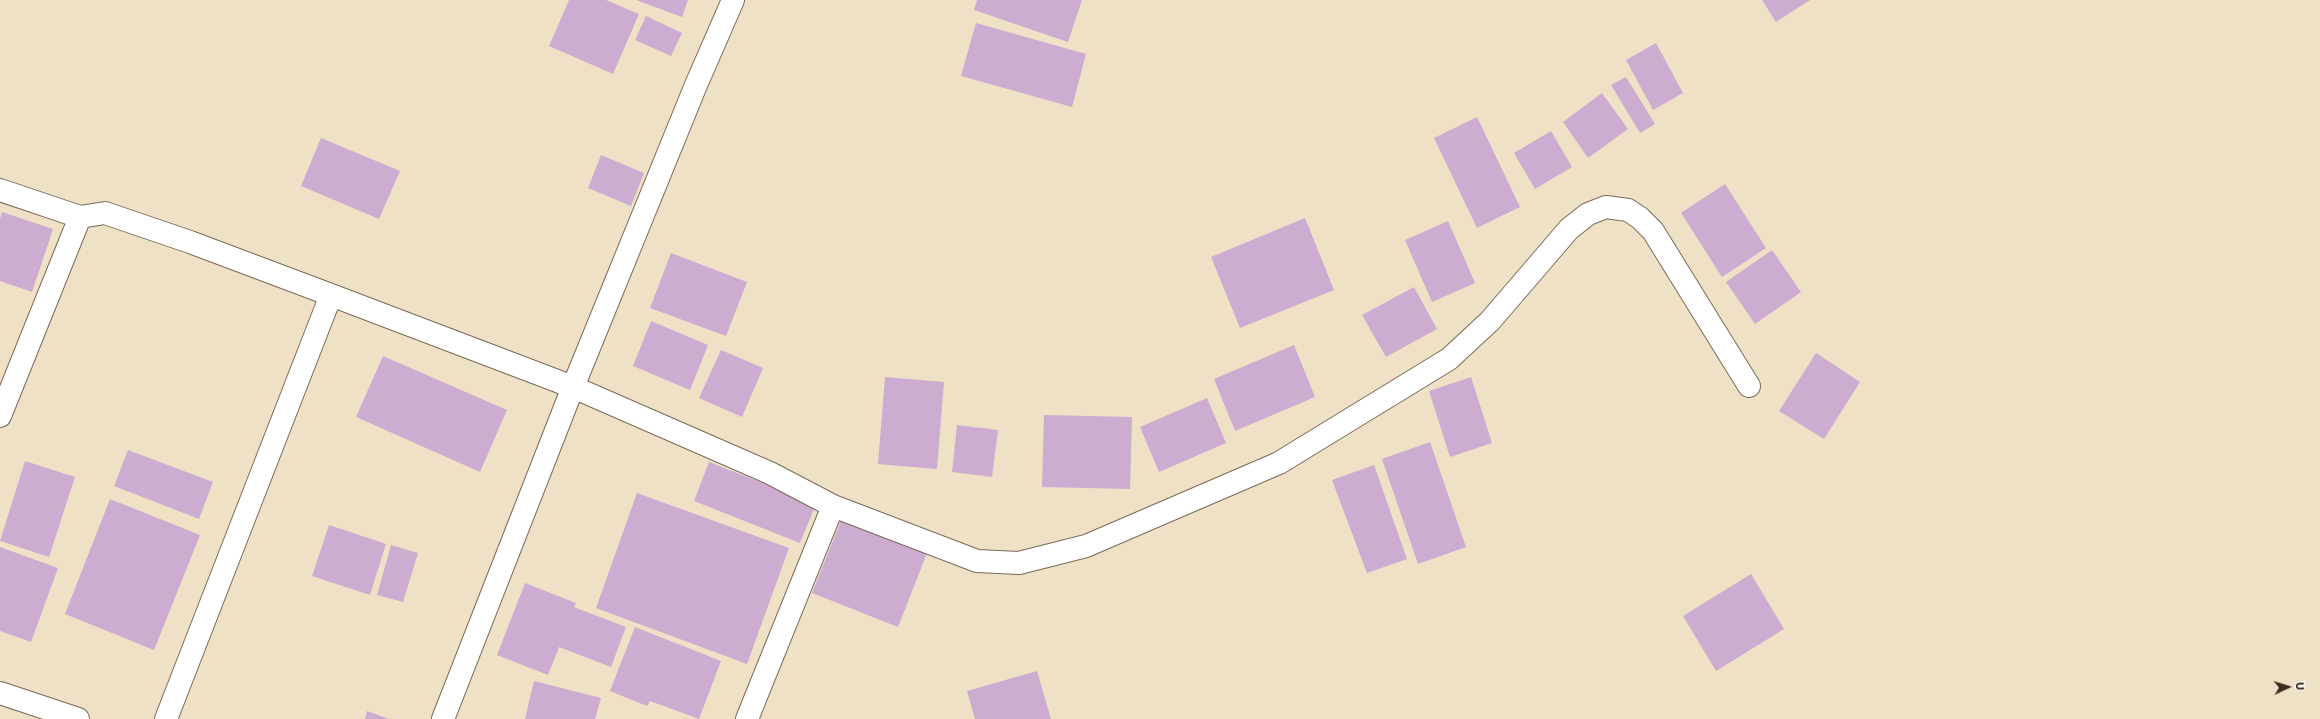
<!DOCTYPE html>
<html>
<head>
<meta charset="utf-8">
<style>
	body { margin:0 }
	#map { position:relative; width:2320px; height:719px; overflow:hidden; background:#efe1c5; font-family:"Playpen Sans",sans-serif }
	canvas { display:block }
	.north { position:absolute; left:2268px; top:667px; width:40px; height:40px; -webkit-text-stroke:3px #f6f6f2; paint-order:stroke; rotate:86deg; font-size:11px; font-weight:700; line-height:16px; text-align:center; color:#3b2a1e }
	.north::after { content:''; display:block; margin:auto; width:14px; height:18px; background:#3b2a1e; clip-path:polygon(50% 0,100% 100%,50% 72%,0 100%) }
</style>
</head>
<body>
<div id="map">
<canvas width="2320" height="719"></canvas>
<div class="north">U</div>
</div>
<script>
const ctx = document.querySelector('canvas').getContext('2d');
ctx.lineJoin = 'round';
function paint(path, color) { ctx.fillStyle = color; ctx.fill(path, 'evenodd'); }
const shape = rows => new Path2D(rows.map(r => 'M' + r).join(''));
function stroke(path, color, width, dash) { ctx.strokeStyle = color; ctx.lineWidth = width; ctx.lineCap = dash ? 'butt' : 'round'; ctx.setLineDash(dash || []); ctx.stroke(path); }
paint(shape([
	[569,0,606,0,639,14,613,74,549,46],
	[636,0,688,0,682,17],
	[977,0,1082,0,1068,42,974,10],
	[1762,0,1810,0,1776,22],
	[646,16,682,33,671,56,635,40],
	[976,23,1086,54,1072,107,961,76],
	[1656,43,1683,93,1653,110,1626,60],
	[1626,77,1655,124,1640,133,1611,85],
	[1602,93,1628,129,1588,158,1563,122],
	[1477,117,1520,207,1477,228,1434,138],
	[1551,131,1572,167,1535,189,1514,153],
	[321,138,400,171,379,219,301,186],
	[601,155,644,173,631,206,588,188],
	[1725,184,1766,248,1722,277,1681,213],
	[2,212,53,229,32,292,0,281,0,219],
	[1305,218,1334,290,1240,328,1211,257],
	[1448,221,1475,283,1432,302,1405,240],
	[1772,250,1801,292,1755,324,1726,282],
	[671,253,747,282,726,336,650,308],
	[1414,287,1437,329,1386,357,1362,315],
	[651,321,708,345,690,390,633,366],
	[1294,345,1315,397,1235,431,1214,379],
	[721,350,763,368,742,417,699,398],
	[1816,353,1860,382,1824,439,1779,411],
	[383,356,507,410,480,472,356,417],
	[885,377,944,382,937,469,878,464],
	[1471,377,1492,443,1450,457,1429,391],
	[1207,398,1226,443,1159,472,1140,427],
	[1044,415,1132,417,1130,489,1042,487],
	[957,425,998,430,992,477,952,472],
	[1430,442,1466,547,1418,564,1382,459],
	[128,450,213,482,199,519,114,486],
	[25,461,75,477,49,557,0,541],
	[709,462,816,504,800,543,694,501],
	[1374,465,1407,559,1367,573,1332,480],
	[637,493,789,548,747,664,596,608],
	[110,499,200,535,154,650,65,614],
	[842,518,927,553,898,627,812,593],
	[329,525,386,544,370,595,312,576],
	[391,545,418,553,403,602,377,595],
	[0,547,58,568,31,642,0,631],
	[1751,574,1784,629,1716,671,1683,616],
	[525,583,576,603,574,607,626,627,611,667,559,647,548,675,497,655],
	[635,627,721,661,699,719,650,701,647,706,610,691],
	[1037,671,1051,719,975,719,967,691],
	[534,681,601,698,595,719,525,719],
	[367,711,389,719,365,719]
]), '#ccacd0');
const street = shape([
	[0,190,80,217,105,213,190,242,331,295,166,719],
	[331,295,573,387,770,473,833,506,977,561,1019,563,1086,546,1279,463,1449,359,1490,321,1569,229,1588,214,1606,207,1628,210,1640,218,1653,231,1749,386],
	[0,416,80,217],
	[0,693,78,719],
	[443,719,573,387,696,85,733,0],
	[747,719,833,506]
]);
stroke(street, '#7a6a58', 24);
stroke(street, '#fff', 22);
</script>
</body>
</html>
